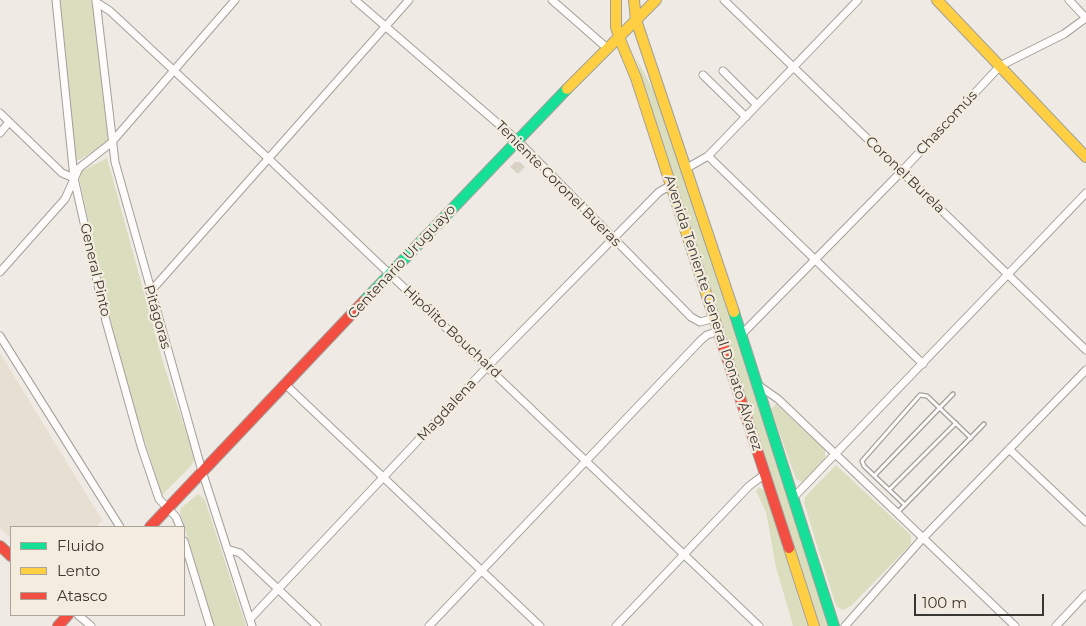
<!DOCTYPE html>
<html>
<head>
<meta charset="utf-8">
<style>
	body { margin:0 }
	#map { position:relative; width:1086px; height:626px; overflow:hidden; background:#efebe4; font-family:Montserrat,sans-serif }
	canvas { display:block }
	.legend { position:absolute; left:10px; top:526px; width:175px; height:90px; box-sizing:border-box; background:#f4ecdf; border:1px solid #aaa49a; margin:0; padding:6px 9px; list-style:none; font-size:15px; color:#3a3732 }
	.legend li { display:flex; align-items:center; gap:10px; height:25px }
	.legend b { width:25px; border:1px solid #aaa49a }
	.scale { position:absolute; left:914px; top:594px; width:130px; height:22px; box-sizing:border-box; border:2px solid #3a3732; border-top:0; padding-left:6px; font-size:15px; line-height:18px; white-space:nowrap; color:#3a3732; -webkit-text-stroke:4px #f4ecdf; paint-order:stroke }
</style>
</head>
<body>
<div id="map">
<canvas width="1086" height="626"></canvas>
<ul class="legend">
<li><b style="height:6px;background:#16e098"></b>Fluido</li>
<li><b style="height:6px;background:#ffcf43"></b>Lento</li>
<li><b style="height:6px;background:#f24e42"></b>Atasco</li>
</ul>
<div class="scale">100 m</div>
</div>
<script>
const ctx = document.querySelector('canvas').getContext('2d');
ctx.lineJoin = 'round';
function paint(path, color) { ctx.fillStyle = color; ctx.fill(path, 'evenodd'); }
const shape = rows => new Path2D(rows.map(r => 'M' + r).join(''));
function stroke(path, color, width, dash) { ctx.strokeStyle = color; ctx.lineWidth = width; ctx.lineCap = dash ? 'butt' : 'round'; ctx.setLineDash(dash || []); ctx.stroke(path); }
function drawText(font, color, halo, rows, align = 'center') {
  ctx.font = font + ' Montserrat,sans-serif'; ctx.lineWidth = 4.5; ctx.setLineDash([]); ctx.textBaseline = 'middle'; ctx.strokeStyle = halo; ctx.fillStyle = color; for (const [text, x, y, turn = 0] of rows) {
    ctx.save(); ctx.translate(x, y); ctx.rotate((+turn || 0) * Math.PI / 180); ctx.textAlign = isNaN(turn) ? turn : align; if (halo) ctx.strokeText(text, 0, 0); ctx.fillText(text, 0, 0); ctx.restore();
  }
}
paint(shape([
	[0,353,102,520,96,527,11,527,11,538,0,528]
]), '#e7dfd1');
paint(shape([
	[59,0,92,0,108,139,106,143,79,160,74,158],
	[635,56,660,103,829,626,819,626],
	[107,158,165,369,195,458,191,466,162,495,129,392,114,337,79,177,80,172],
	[776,404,825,450,825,460,802,482,796,479,771,409],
	[836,465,911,535,911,544,851,606,843,610,837,607,835,603,804,503,805,497],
	[759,487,765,491,807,626,793,626,776,567,766,512,756,491],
	[198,494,205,500,246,626,214,626,180,512,181,508]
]), '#daddbe');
paint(shape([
	[515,162,520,162,525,167,518,174,510,167]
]), '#dad2c5');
const lane = shape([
	[875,475,953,394],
	[890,489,956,423],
	[905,505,864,466,862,461,920,395,927,396,971,438],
	[897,513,984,424]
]);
const street = shape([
	[56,0,74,178,106,321,141,446,159,499,176,517,180,527],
	[96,0,115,162,202,471,252,626],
	[355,0,517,140,691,317,700,322,715,318],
	[552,0,607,48],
	[724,0,1086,350],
	[1069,0,1086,18],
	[96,2,110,11,270,160,759,626],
	[723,71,757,105],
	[703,75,746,117],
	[0,113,62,173,74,178],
	[0,133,9,122],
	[708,156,923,364],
	[687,168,708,156,858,0],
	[0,272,65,199,79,168,111,143,235,0],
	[150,292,409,0],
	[741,335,902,171,1000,66,1064,34,1086,18],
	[0,336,120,527],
	[286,385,540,626],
	[758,385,778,399,1015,626],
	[1009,449,1086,522],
	[793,498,1086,193],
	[184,541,210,626],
	[227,549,240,553,317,626],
	[78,615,91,626],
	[250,619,488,366,659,192,671,185],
	[429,626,701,340,707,335,719,331],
	[616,626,749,486,765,474],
	[845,626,922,539,1086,370],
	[1056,626,1086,594]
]);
const fast = shape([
	[364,301,567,89],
	[734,312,834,626]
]);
const slow = shape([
	[616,0,616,27,619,37,636,78,718,330],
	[634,0,636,20,734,312],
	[937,0,1086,157],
	[567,89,656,0],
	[789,548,814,626]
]);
const jam = shape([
	[718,330,789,548],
	[150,527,364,301],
	[0,546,11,556],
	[58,626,68,615]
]);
stroke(lane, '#a29f9a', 5.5);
stroke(street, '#a29f9a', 9);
stroke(fast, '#a29f9a', 12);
stroke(slow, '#a29f9a', 12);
stroke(jam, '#a29f9a', 12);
stroke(lane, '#fdfcfb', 3);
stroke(street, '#fdfcfb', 7);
stroke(fast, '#16e098', 10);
stroke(slow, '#ffcf43', 10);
stroke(jam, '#f24e42', 10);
drawText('14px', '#3a3732', '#f4ecdf', [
	["Chascomús",947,123,-47],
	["Coronel Burela",905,175,44],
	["Teniente Coronel Bueras",558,184,45],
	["Centenario Uruguayo",402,262,-47],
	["General Pinto",95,270,77],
	["Avenida Teniente General Donato Álvarez",713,313,72],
	["Pitágoras",157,317,74],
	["Hipólito Bouchard",452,332,43],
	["Magdalena",447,410,-47]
]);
</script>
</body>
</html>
